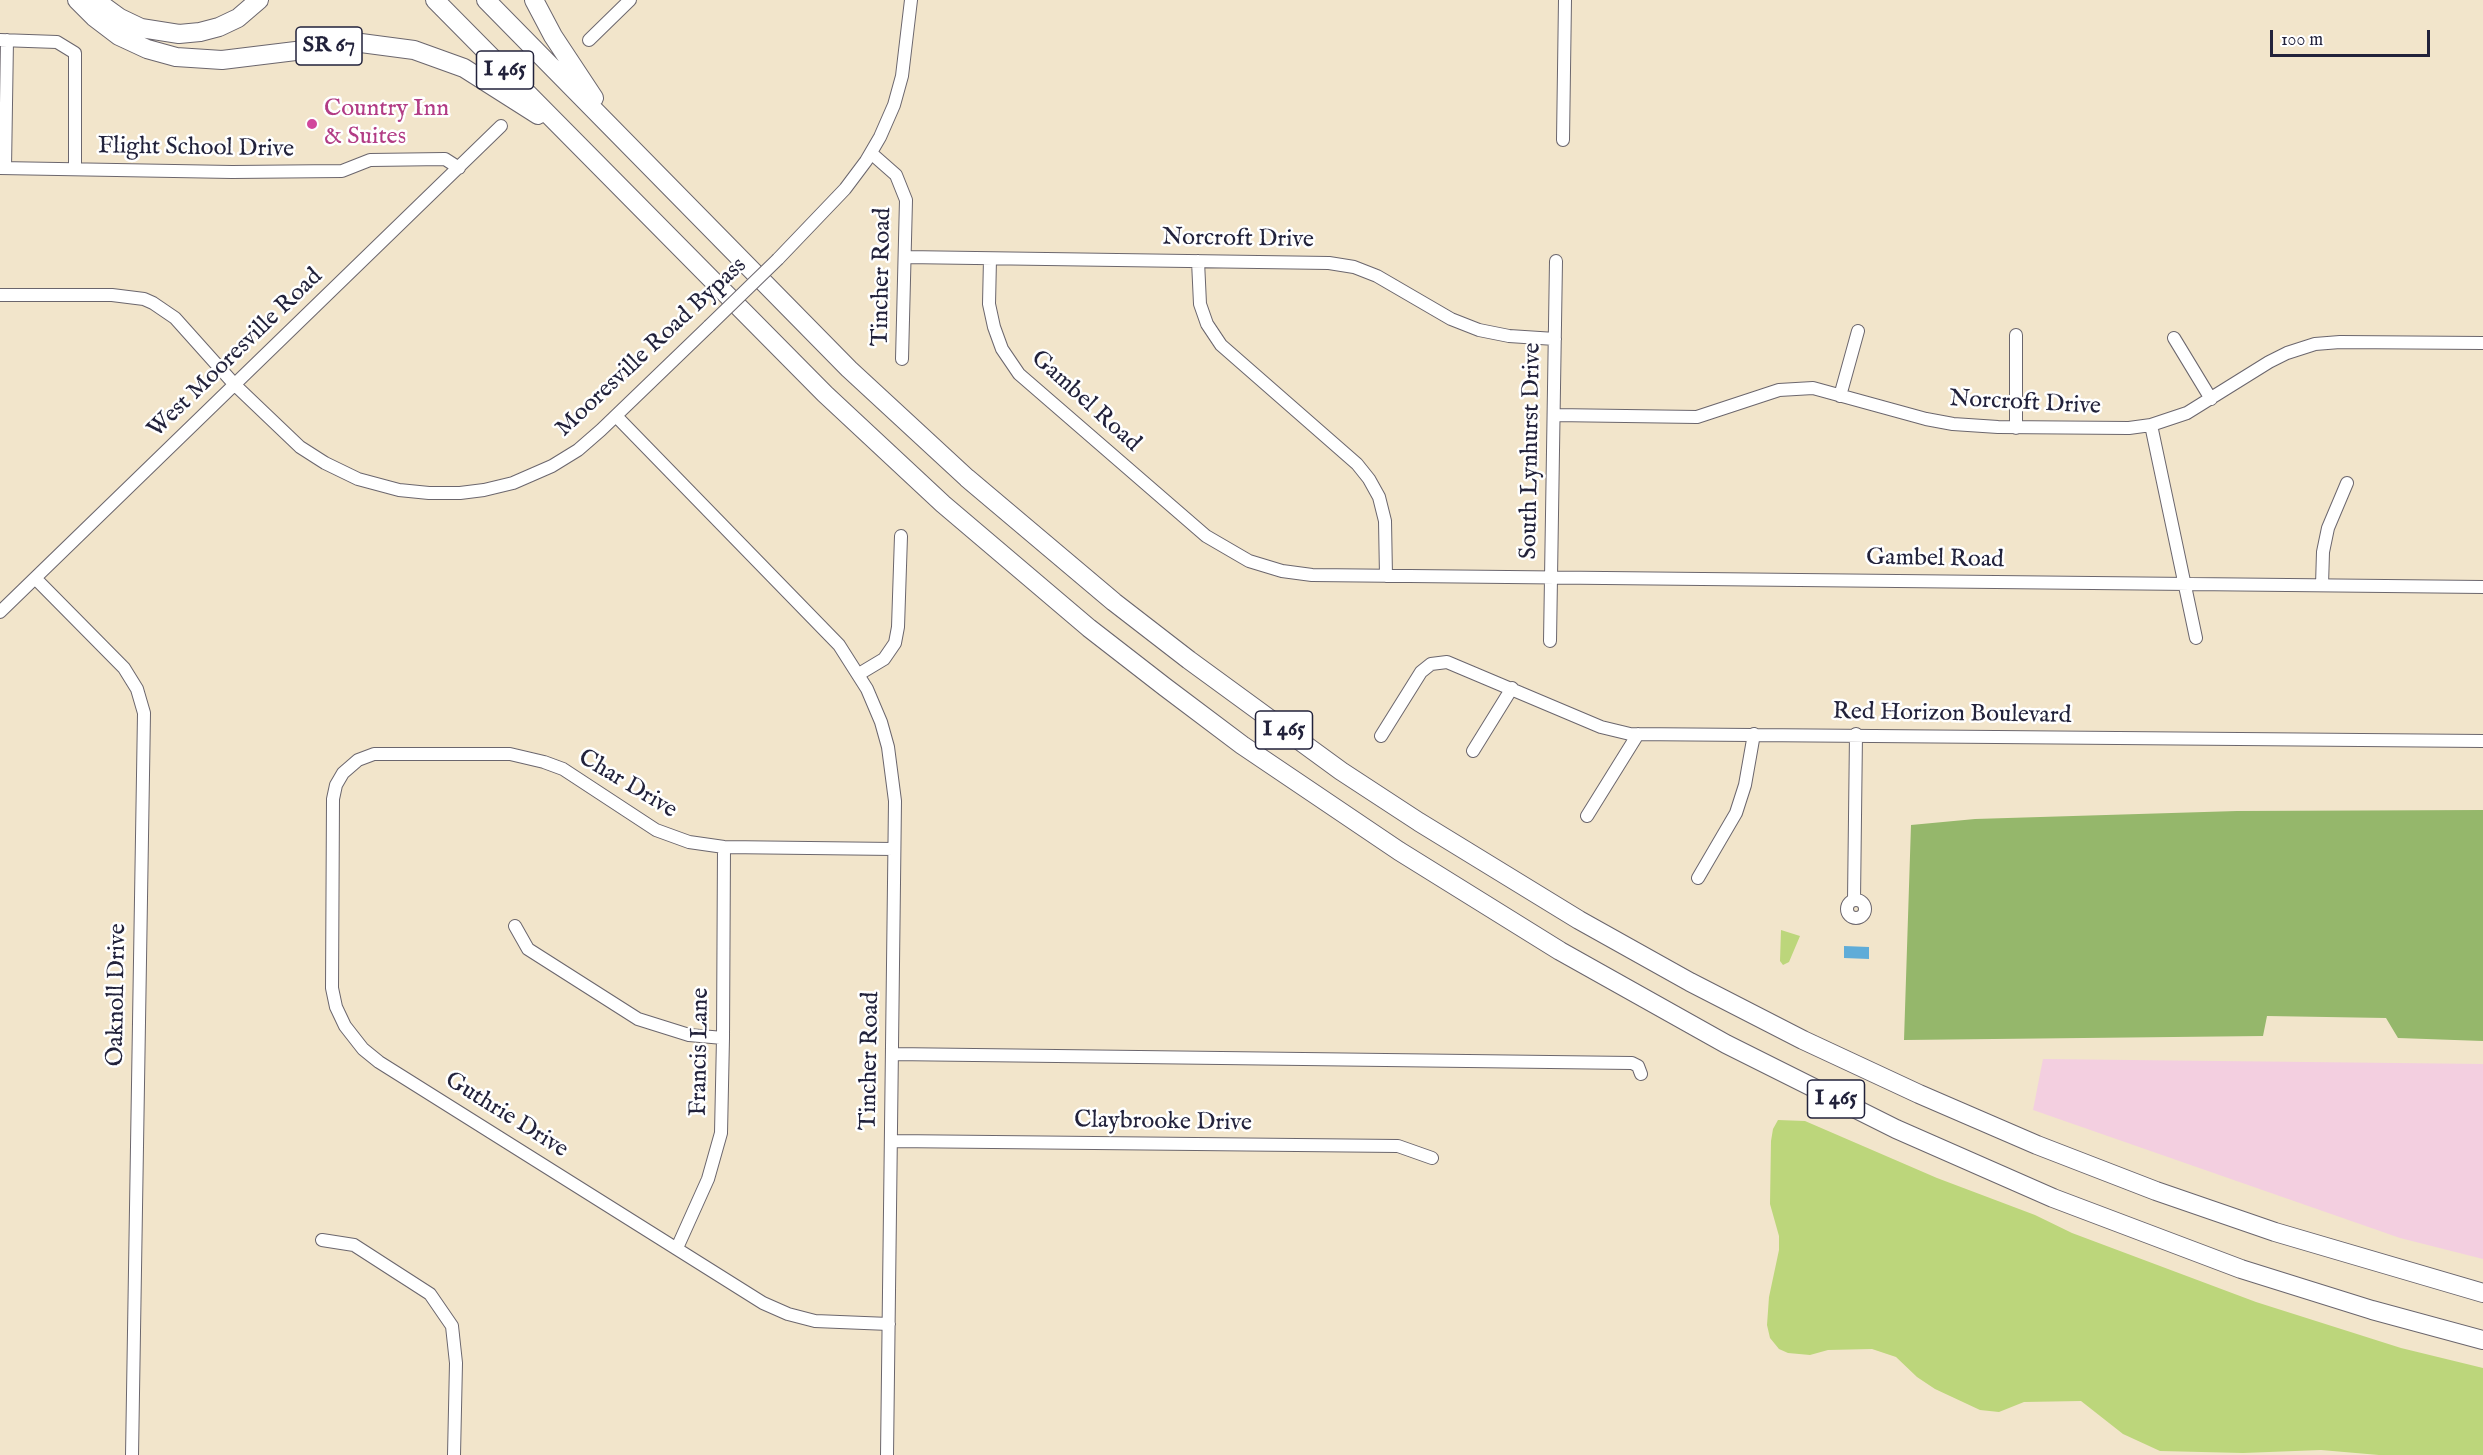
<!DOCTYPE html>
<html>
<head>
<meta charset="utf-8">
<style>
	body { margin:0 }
	#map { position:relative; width:2483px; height:1455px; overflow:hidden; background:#f2e5cb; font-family:"IM FELL English",serif }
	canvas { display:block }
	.scale { position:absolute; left:2270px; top:30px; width:160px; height:27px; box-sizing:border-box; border:3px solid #22223b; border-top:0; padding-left:8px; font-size:18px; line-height:21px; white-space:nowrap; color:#22223b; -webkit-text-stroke:4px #fff; paint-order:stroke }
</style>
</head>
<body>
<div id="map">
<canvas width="2483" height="1455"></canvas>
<div class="scale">100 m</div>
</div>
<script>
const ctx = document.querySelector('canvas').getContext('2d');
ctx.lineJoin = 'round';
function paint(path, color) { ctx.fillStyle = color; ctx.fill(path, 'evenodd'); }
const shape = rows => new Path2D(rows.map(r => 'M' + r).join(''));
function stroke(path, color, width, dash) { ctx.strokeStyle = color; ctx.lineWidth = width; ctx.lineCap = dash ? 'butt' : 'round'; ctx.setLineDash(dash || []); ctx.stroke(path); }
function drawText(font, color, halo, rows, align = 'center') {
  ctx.font = font + ' "IM FELL English",serif'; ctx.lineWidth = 5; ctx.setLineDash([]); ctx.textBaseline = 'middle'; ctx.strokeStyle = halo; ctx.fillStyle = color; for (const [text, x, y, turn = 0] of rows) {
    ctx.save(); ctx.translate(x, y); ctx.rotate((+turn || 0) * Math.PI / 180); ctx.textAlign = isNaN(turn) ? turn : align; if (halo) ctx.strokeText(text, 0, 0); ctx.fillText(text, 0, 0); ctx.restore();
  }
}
paint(shape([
	[2043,1059,2483,1064,2483,1259,2400,1238,2033,1110]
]), '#f3cfe0');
paint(shape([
	[1781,930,1800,936,1789,962,1783,965,1780,961],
	[1778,1120,1805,1121,1937,1178,2035,1215,2072,1233,2256,1302,2401,1348,2483,1368,2483,1455,2379,1455,2321,1450,2243,1453,2160,1451,2123,1434,2081,1401,2024,1402,1999,1412,1980,1410,1935,1389,1917,1377,1896,1357,1872,1349,1828,1350,1810,1355,1788,1353,1779,1349,1770,1338,1767,1325,1769,1297,1779,1250,1779,1236,1770,1204,1771,1141,1773,1129]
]), '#bcd67b');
paint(shape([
	[2483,810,2483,1041,2398,1038,2386,1018,2267,1016,2263,1036,1904,1040,1911,825,1975,819,2237,811]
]), '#95b76b');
paint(shape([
	[1844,946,1869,947,1869,959,1844,958]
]), '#5facd8');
const minor = shape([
	[0,40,57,42,75,53,75,168],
	[589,40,630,0],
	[1563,140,1565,0],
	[871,153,896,175,906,200,902,359],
	[0,168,232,172,342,171,370,160,445,159,459,168],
	[5,168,7,40],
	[905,257,1329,263,1354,267,1377,276,1451,319,1479,330,1509,336,1555,339],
	[778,259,845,189,866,161,880,137,894,105,902,76,911,0],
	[990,259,989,304,994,327,1002,349,1019,374,1206,536,1249,561,1282,571,1312,575,2483,587],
	[1198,261,1200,304,1207,324,1221,345,1357,464,1369,479,1379,497,1385,521,1386,576],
	[0,295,112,295,144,299,153,303,175,318,235,385,300,447,325,463,358,479,399,490,429,493,460,493,484,490,513,483,552,466,578,450,601,430,709,326],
	[2016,335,2016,428],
	[2174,338,2211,399],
	[1840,396,1858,331],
	[1554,415,1697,417,1779,390,1813,388,1926,419,1953,424,1998,427,2129,428,2151,425,2187,413,2269,362,2287,353,2315,344,2340,342,2483,343],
	[616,416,839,645,867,689,881,722,888,747,895,801,887,1455],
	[2151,425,2196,638],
	[35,578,124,668,137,689,144,713,132,1455],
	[2322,585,2323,552,2328,528,2347,483],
	[0,612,501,126],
	[1550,641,1556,261],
	[859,674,884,659,895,643,898,627,901,536],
	[1381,736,1421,672,1431,664,1447,662,1601,727,1630,734,2483,741],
	[1473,751,1512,688],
	[1587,816,1638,734],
	[1698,878,1736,813,1745,785,1754,734],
	'1847 909a9 9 0 1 1 18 0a9 9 0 1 1-18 0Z',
	[1854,900,1856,734],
	[515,926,528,949,638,1019,689,1035,723,1038],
	[892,1054,1632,1063,1638,1066,1641,1074],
	[892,1141,1398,1146,1432,1158],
	[322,1240,354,1245,430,1294,452,1326,456,1363,454,1455],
	[677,1248,708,1179,721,1133,723,1038,724,847],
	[889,1324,815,1321,788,1314,763,1303,379,1062,363,1049,345,1026,336,1007,332,988,333,799,336,785,343,773,358,760,374,754,510,754,544,762,563,769,656,830,689,842,724,847,894,849]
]);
const highway = shape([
	[77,0,94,17,119,36,147,49,176,57,222,60,361,43,414,50,464,68,538,115],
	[95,0,120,18,141,28,179,34,200,32,219,27,238,18,259,0],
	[435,0,825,394,943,504,1089,628,1165,687,1242,745,1399,851,1560,951,1726,1044,1896,1129,2053,1198,2241,1269,2372,1310,2483,1340],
	[486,0,849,369,967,478,1114,602,1189,660,1341,771,1419,822,1579,920,1690,982,1803,1040,1919,1094,2037,1145,2156,1191,2275,1232,2483,1293],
	[534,0,553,36,594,98]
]);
stroke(minor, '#6b666d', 14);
stroke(highway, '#6b666d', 20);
stroke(minor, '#fff', 12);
stroke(highway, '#fff', 18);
const minorBridge = shape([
	[709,326,778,259]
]);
stroke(minorBridge, '#6b666d', 14, []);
stroke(minorBridge, '#fff', 12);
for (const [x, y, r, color] of [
	[312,124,6,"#d1479c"]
]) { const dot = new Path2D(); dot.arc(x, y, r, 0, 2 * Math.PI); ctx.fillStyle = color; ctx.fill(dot); stroke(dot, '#fff', 2); }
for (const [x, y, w] of [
	[329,46,66],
	[505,70,57],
	[1284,730,57],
	[1836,1099,57]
]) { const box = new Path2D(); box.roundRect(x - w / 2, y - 19, w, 38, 4.5); ctx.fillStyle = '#fff'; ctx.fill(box); stroke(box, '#22223b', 1.5); }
drawText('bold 22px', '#22223b', null, [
	["SR 67",329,46],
	["I 465",505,70],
	["I 465",1284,730],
	["I 465",1836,1099]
]);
drawText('24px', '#b23c85', '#fff', [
	["Country Inn",324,110],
	["& Suites",324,138]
], 'left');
drawText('24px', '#22223b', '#fff', [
	["Flight School Drive",196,149,1],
	["Norcroft Drive",1238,240,1],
	["Tincher Road",883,277,-89],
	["Mooresville Road Bypass",652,348,-43],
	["West Mooresville Road",236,354,-44],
	["Gambel Road",1085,402,42],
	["Norcroft Drive",2025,404,3],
	["South Lynhurst Drive",1532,451,-89],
	["Gambel Road",1935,560,1],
	["Red Horizon Boulevard",1952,715,1],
	["Char Drive",627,785,31],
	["Oaknoll Drive",118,995,-89],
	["Francis Lane",701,1052,-89],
	["Tincher Road",871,1061,-89],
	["Guthrie Drive",506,1116,32],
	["Claybrooke Drive",1163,1123,1]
]);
</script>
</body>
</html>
